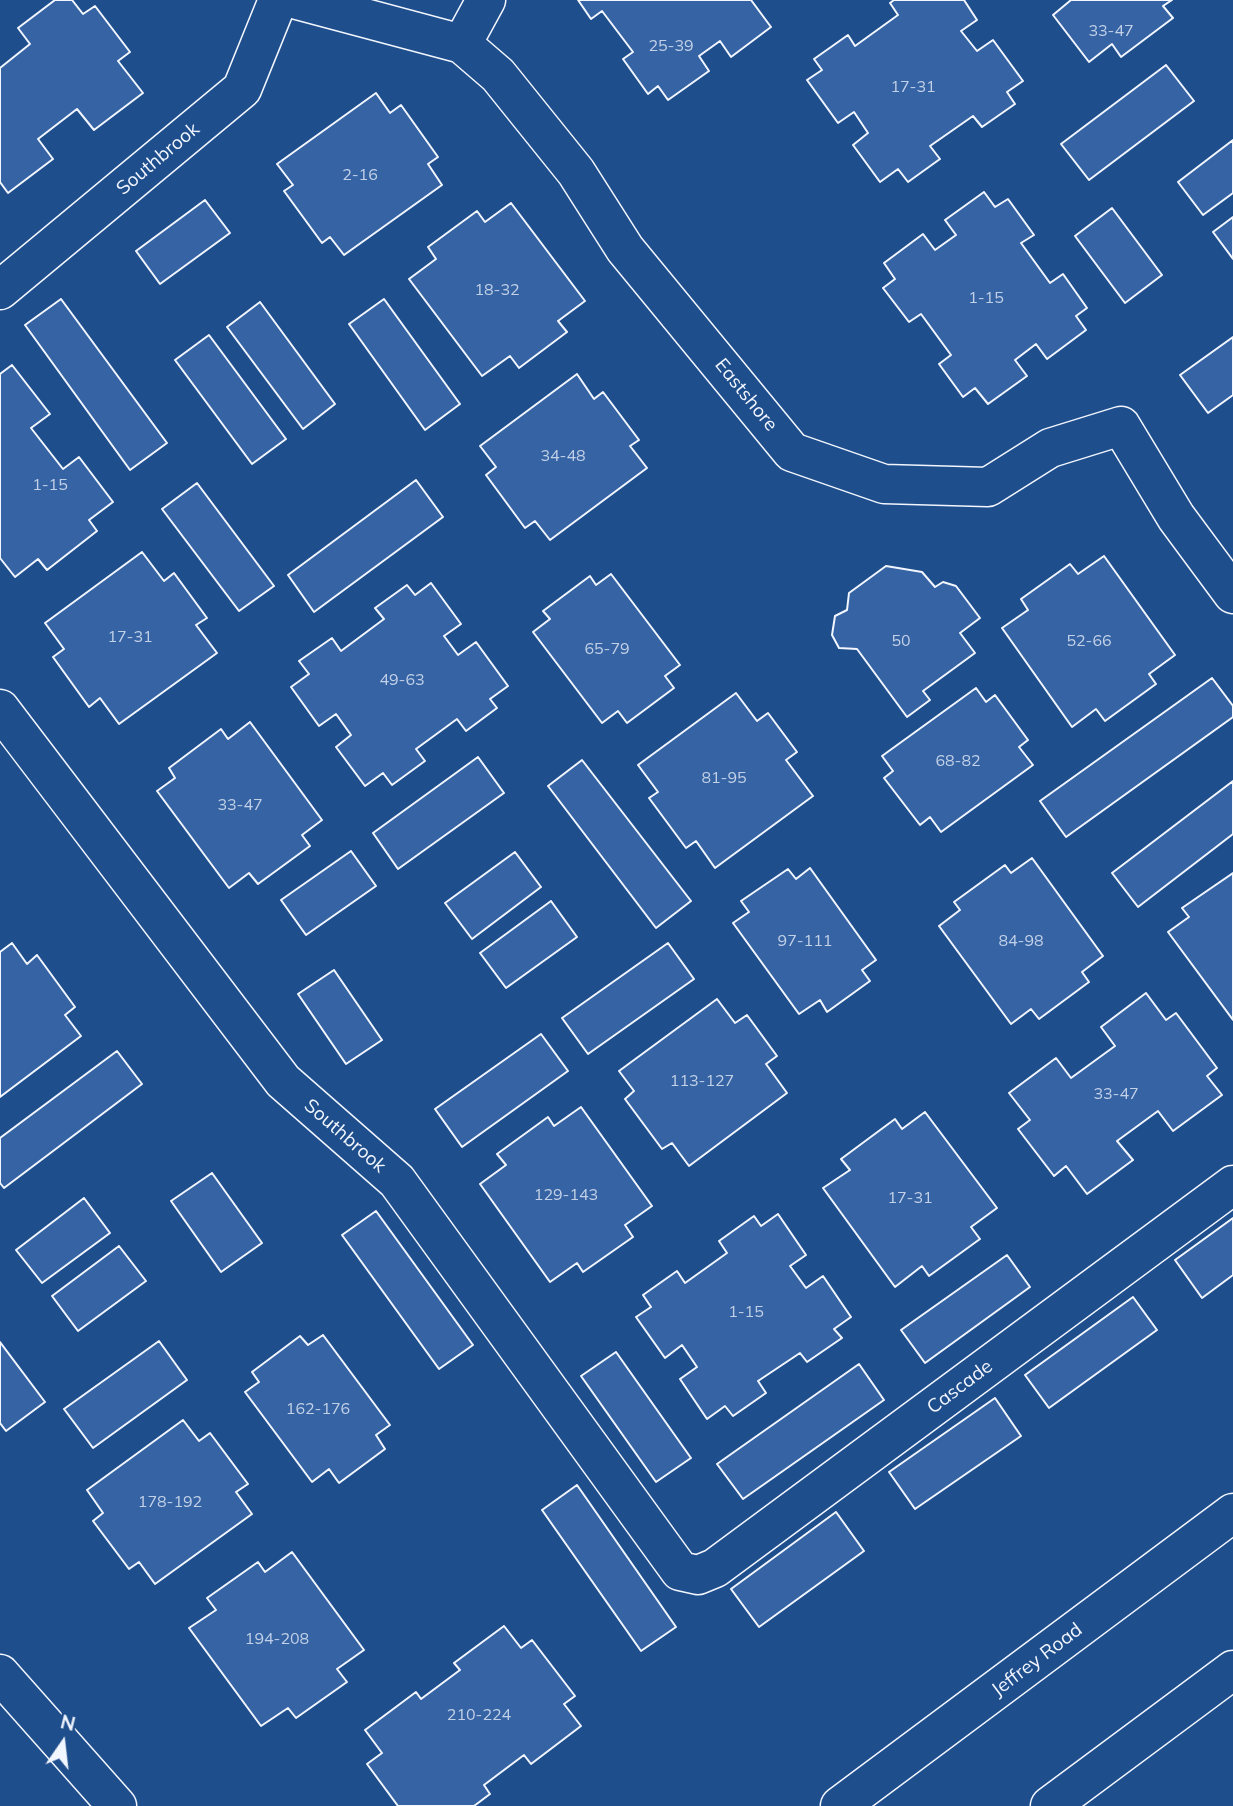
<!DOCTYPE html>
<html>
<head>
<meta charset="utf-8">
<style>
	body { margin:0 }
	#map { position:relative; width:1233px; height:1806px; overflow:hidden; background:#1f4e8c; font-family:Mulish,sans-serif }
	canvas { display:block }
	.north { position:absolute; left:28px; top:1708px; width:70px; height:70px; -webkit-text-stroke:5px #1f4e8c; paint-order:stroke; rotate:14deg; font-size:19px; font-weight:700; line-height:28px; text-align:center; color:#f2f6ff }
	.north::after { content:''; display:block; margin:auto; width:24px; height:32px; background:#f2f6ff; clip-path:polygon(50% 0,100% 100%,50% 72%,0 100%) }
</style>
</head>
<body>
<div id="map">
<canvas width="1233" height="1806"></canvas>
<div class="north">N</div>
</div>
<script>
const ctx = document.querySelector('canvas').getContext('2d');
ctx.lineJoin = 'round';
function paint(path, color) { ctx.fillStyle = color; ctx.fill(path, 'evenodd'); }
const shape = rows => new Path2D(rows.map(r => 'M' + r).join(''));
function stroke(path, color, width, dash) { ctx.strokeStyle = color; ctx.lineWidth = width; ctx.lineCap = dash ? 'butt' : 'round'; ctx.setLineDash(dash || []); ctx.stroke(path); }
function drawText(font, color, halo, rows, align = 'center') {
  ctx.font = font + ' Mulish,sans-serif'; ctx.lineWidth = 5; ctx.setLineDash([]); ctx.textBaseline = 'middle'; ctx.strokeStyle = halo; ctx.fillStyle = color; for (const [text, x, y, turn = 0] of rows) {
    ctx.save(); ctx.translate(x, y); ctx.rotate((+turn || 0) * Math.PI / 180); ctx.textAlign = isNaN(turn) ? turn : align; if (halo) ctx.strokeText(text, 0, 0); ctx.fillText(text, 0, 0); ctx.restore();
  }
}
const building = shape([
	[55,0,72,0,83,14,95,6,130,52,118,61,143,93,94,130,77,109,38,139,53,159,8,193,0,182,0,68,30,44,18,28,55,0],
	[578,0,751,0,771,27,731,57,720,41,699,56,709,71,668,100,658,86,648,94,623,59,633,52,602,11,591,19,578,0],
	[894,0,964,0,977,20,961,31,977,51,993,40,1023,81,1007,92,1015,104,982,127,973,116,930,146,940,159,908,182,898,169,880,182,853,145,868,133,854,112,838,123,807,80,822,70,814,59,848,35,855,46,898,15,890,3,894,0],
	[1071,0,1172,0,1163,6,1173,18,1121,57,1112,44,1089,62,1053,15,1071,0],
	[1166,65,1194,101,1089,180,1061,144,1166,65],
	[376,93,390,113,401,105,438,157,428,164,442,185,344,255,330,237,322,243,284,191,293,185,277,164,376,93],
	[1233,140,1233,193,1203,215,1178,182,1233,140],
	[984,192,995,207,1008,199,1034,235,1021,243,1050,283,1063,274,1087,308,1076,316,1086,330,1047,359,1036,344,1015,360,1027,376,988,404,975,388,963,397,939,364,951,355,921,314,909,322,883,288,895,279,884,263,923,234,935,250,956,235,945,220,984,192],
	[205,200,230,233,160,284,136,251,205,200],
	[511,203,585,301,558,321,567,332,519,368,510,356,482,376,409,279,436,259,428,247,477,211,485,222,511,203],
	[1112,208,1162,275,1125,303,1075,236,1112,208],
	[1233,217,1233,259,1213,232,1233,217],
	[61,299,167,443,130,470,25,325,61,299],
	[384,299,460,404,425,430,349,324,384,299],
	[260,302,335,404,303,429,227,327,260,302],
	[209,335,286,439,252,464,175,360,209,335],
	[1233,337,1233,395,1208,413,1180,375,1233,337],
	[12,365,50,414,31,428,63,469,79,457,113,502,89,520,97,531,47,570,38,559,15,577,0,558,0,374,12,365],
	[577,374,594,399,603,392,639,440,630,446,647,468,550,540,535,521,525,528,486,475,496,467,480,446,577,374],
	[416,480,443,517,314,612,288,575,416,480],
	[197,483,274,586,239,611,162,509,197,483],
	[142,552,164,581,174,573,207,618,196,625,217,653,119,724,100,698,89,707,53,657,64,649,45,623,142,552],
	[1104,556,1175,655,1149,674,1156,684,1105,721,1096,709,1072,727,1002,628,1028,610,1021,599,1070,564,1078,574,1104,556],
	[886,566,922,572,935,587,943,582,956,586,980,618,960,633,975,653,923,691,930,700,907,717,857,649,839,648,832,635,835,616,847,610,849,593,886,566],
	[611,574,680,665,665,676,674,688,627,723,618,711,602,723,533,632,550,619,543,611,590,576,596,585,611,574],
	[431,583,461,624,444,636,458,655,476,642,508,686,490,699,497,708,466,731,457,719,416,749,425,761,392,785,383,773,365,786,336,747,351,735,336,714,319,726,291,687,309,674,299,661,332,638,341,651,384,619,375,608,407,585,415,595,431,583],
	[1212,678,1233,706,1233,717,1066,837,1040,801,1212,678],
	[976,688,986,702,995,695,1028,740,1019,747,1033,765,941,832,930,817,920,825,884,778,893,771,882,756,976,688],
	[736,693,757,721,768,713,797,752,786,760,813,796,715,868,696,841,686,848,649,798,658,792,638,765,736,693],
	[250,722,322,820,302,835,310,846,258,884,249,873,229,888,157,791,175,778,169,768,221,729,228,739,250,722],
	[478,757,504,793,398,869,373,833,478,757],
	[582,760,691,901,656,928,548,786,582,760],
	[1233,781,1233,834,1138,907,1112,873,1233,781],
	[351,851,376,886,306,935,281,900,351,851],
	[515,852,541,887,472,939,445,903,515,852],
	[1032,858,1103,956,1082,972,1089,982,1039,1019,1031,1009,1011,1024,939,926,960,910,954,902,1005,865,1011,873,1032,858],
	[810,868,876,960,862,970,870,981,827,1012,820,1000,799,1014,733,923,749,912,741,901,788,869,796,879,810,868],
	[1233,873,1233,1020,1168,932,1189,917,1182,908,1233,873],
	[551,901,577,937,506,988,480,953,551,901],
	[12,943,27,964,37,955,75,1007,65,1015,81,1036,0,1097,0,952,12,943],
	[668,943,694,979,588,1054,562,1018,668,943],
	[334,970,382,1040,346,1064,298,994,334,970],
	[1146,993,1166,1020,1176,1013,1217,1068,1207,1076,1222,1095,1173,1131,1158,1111,1117,1141,1133,1160,1087,1194,1066,1166,1054,1176,1018,1129,1030,1120,1009,1093,1056,1058,1071,1078,1115,1046,1101,1027,1146,993],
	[717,999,735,1023,747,1015,777,1056,766,1064,787,1093,689,1166,672,1143,662,1149,625,1099,634,1091,619,1071,717,999],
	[541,1034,568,1071,462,1147,435,1109,541,1034],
	[117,1051,142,1084,4,1188,0,1183,0,1138,117,1051],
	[581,1107,652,1206,625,1225,633,1237,583,1272,577,1263,550,1282,480,1184,506,1165,497,1154,548,1117,554,1126,581,1107],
	[925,1112,997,1208,971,1227,980,1239,929,1276,922,1266,895,1287,823,1188,850,1170,841,1159,895,1119,902,1129,925,1112],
	[212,1173,262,1243,221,1272,171,1201,212,1173],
	[84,1198,110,1233,42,1283,16,1250,84,1198],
	[376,1211,473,1345,439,1369,342,1235,376,1211],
	[778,1214,806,1255,790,1266,806,1288,823,1276,851,1317,834,1329,842,1338,807,1362,800,1353,758,1381,766,1393,733,1416,725,1406,707,1419,680,1379,697,1367,682,1345,665,1358,636,1317,651,1307,643,1295,677,1271,685,1283,727,1253,719,1241,754,1216,761,1226,778,1214],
	[1233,1218,1233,1275,1202,1298,1175,1260,1233,1218],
	[119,1246,146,1281,78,1331,52,1296,119,1246],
	[1007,1255,1030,1287,925,1363,901,1330,1007,1255],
	[1133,1297,1157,1330,1049,1408,1025,1375,1133,1297],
	[323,1335,390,1425,376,1435,385,1449,339,1483,329,1469,312,1482,245,1392,259,1382,252,1372,300,1336,308,1345,323,1335],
	[159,1341,187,1380,93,1448,64,1409,159,1341],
	[0,1342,45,1402,6,1431,0,1423,0,1342],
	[616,1352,691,1458,656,1482,581,1376,616,1352],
	[859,1364,884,1400,743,1499,717,1464,859,1364],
	[995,1398,1021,1436,915,1509,889,1472,995,1398],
	[183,1420,199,1441,210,1433,248,1484,236,1492,252,1514,155,1584,139,1562,129,1569,93,1521,103,1513,87,1490,183,1420],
	[577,1485,676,1627,641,1651,542,1510,577,1485],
	[836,1512,864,1551,759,1627,731,1589,836,1512],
	[292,1552,364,1650,337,1669,347,1682,296,1718,288,1708,261,1726,189,1628,216,1610,207,1598,258,1562,265,1572,292,1552],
	[504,1626,521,1648,532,1640,575,1696,564,1704,581,1726,531,1764,524,1755,484,1785,490,1794,474,1806,398,1806,367,1764,382,1753,365,1730,416,1692,421,1699,460,1670,454,1663,504,1626]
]);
paint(building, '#3563a3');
stroke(building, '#f2f6ff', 2);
const minor = shape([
	[297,0,462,44,498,75,576,172,625,249,792,452,884,484,988,487,1050,448,1121,426,1176,517,1233,594],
	[462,44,486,0],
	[0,290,242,89,278,0],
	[0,709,283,1081,397,1181,680,1571,698,1575,715,1568,1233,1185]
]);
const secondary = shape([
	[0,1674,117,1806]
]);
const primary = shape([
	[840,1806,1233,1513],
	[1050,1806,1233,1670]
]);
stroke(minor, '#f2f6ff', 41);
stroke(secondary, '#f2f6ff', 41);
stroke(primary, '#f2f6ff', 41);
stroke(minor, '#1f4e8c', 38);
stroke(secondary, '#1f4e8c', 38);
stroke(primary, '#1f4e8c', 38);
drawText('16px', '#c3d1e8', null, [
	["33-47",1111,31],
	["25-39",671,46],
	["17-31",913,87],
	["2-16",360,175],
	["18-32",497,290],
	["1-15",986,298],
	["34-48",563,456],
	["1-15",50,485],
	["17-31",130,637],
	["50",901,641],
	["52-66",1089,641],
	["65-79",607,649],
	["49-63",402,680],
	["68-82",958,761],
	["81-95",724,778],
	["33-47",240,805],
	["97-111",805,941],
	["84-98",1021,941],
	["113-127",702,1081],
	["33-47",1116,1094],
	["129-143",566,1195],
	["17-31",910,1198],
	["1-15",746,1312],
	["162-176",318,1409],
	["178-192",170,1502],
	["194-208",277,1639],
	["210-224",479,1715]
]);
drawText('19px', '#f2f6ff', '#1f4e8c', [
	["Southbrook",158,159,-40],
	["Eastshore",746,395,51],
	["Southbrook",345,1136,41],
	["Cascade",960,1387,-37],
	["Jeffrey Road",1037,1660,-37]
]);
</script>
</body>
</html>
